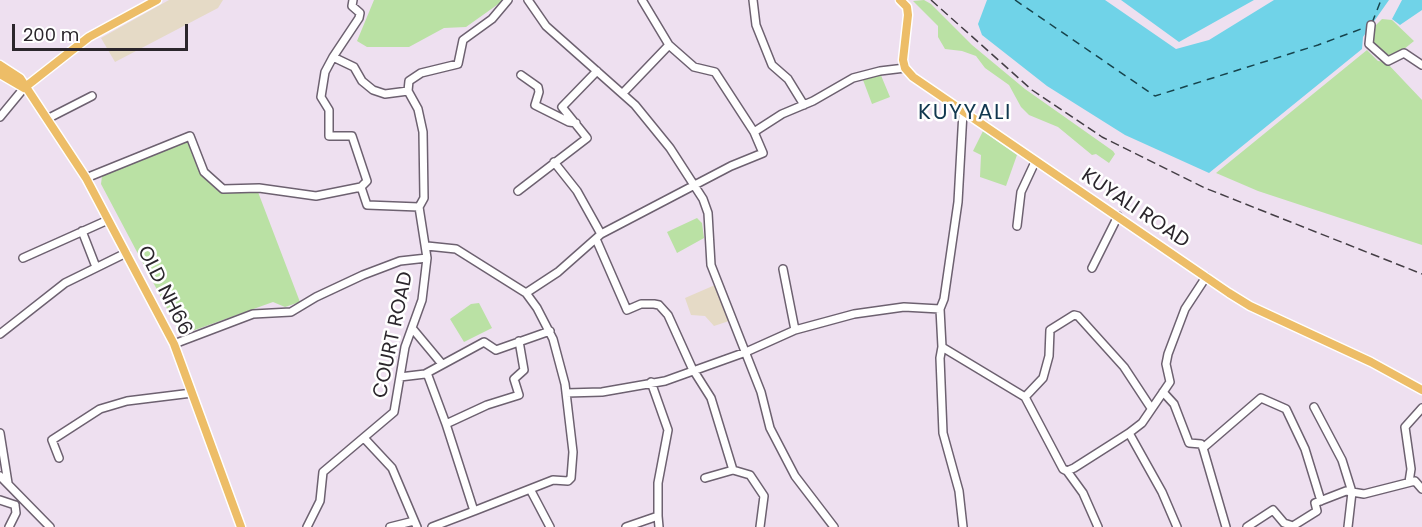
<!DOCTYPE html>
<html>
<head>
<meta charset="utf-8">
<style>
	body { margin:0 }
	#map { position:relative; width:1422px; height:527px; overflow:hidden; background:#eee0f0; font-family:Poppins,sans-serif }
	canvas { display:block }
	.scale { position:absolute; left:12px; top:24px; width:176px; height:27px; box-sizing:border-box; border:3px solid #2b262c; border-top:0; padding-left:8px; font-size:18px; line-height:21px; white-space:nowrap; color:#2b262c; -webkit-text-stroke:4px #fff; paint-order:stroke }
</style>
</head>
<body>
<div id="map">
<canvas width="1422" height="527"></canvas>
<div class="scale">200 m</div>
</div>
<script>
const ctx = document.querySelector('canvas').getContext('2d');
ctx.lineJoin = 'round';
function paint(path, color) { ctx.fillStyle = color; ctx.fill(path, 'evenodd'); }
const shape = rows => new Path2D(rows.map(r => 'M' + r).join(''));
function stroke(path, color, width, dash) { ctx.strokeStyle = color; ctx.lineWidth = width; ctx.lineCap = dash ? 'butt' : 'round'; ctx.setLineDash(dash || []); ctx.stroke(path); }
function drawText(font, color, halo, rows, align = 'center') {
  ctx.font = font + ' Poppins,sans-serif'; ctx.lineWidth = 5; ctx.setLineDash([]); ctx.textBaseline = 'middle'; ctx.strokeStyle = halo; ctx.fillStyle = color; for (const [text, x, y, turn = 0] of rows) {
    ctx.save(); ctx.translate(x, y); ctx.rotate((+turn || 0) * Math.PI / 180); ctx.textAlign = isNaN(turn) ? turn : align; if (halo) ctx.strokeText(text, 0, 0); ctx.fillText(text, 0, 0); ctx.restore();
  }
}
paint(shape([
	[169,0,223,0,218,8,115,62,101,38],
	[715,285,729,321,714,326,705,316,691,315,685,298]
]), '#e5dac6');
paint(shape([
	[374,0,504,0,466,27,444,28,409,47,367,47,357,41],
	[924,0,931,4,972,45,1025,89,1113,151,1115,154,1109,163,1096,154,1092,155,1058,127,1029,115,1021,107,1009,85,985,68,976,56,962,51,945,49,938,37,938,26,913,1],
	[1382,19,1392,20,1414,41,1398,54,1380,60,1366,46,1366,35],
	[1367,50,1378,61,1386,62,1422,100,1422,245,1258,191,1216,173],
	[880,73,890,97,872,104,863,80],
	[983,131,1017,155,1006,186,980,177,981,155,973,151],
	[188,140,202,175,218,191,232,193,258,192,300,302,285,307,273,302,181,335,101,184,102,176],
	[697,218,702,223,704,238,677,253,667,232],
	[479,303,492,328,464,342,450,319,471,304]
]), '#bae1a4');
paint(shape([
	[987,0,1105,0,1176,49,1209,40,1274,0,1389,0,1363,37,1362,49,1209,173,1125,135,1047,86,982,35,978,24],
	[1121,0,1254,0,1179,42],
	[1402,0,1422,0,1422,10,1400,25,1392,19]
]), '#70d3e8');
stroke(shape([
	[1015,0,1155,96,1318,45,1369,26],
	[1372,23,1381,0]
]), '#17444d', 1.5, [8, 6]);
const minor = shape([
	[353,0,352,6,360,13,359,18,333,57,354,67,362,81,373,90,385,94,408,91],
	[528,0,546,26,635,105,670,148,703,199,708,213,711,265,761,392,770,428,795,476,834,527],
	[753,0,756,25,772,65,788,79,804,105],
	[1371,25,1369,44,1388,61,1404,53,1422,65],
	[669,45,694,67,715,72,754,132],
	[333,57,325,72,321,97,329,110,329,136,352,136,367,181,361,187],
	[521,75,538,87,539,92,535,105,569,122,576,123],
	[623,93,669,45,642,0],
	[0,117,24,88],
	[47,119,92,96],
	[554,162,577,191,601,234],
	[86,178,190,136,204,172,223,189,259,188,316,196,361,187,367,205,419,207,427,258,400,261,363,275,316,297,291,312,253,314,174,344],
	[518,191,587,138,562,107,597,71],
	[419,207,424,198,423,132,418,109,408,91,409,81,421,73,458,64,463,40,492,19,508,0],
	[1017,226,1021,192,1035,162],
	[82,231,96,267],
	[596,239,627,310,641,304,654,304,659,305,668,315,692,368,711,398,733,470],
	[427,246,456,249,526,293,537,308,553,339,565,384,573,452,571,478,568,481,553,480,474,511,446,424],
	[23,258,108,220],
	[1092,268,1118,216],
	[783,269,795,330],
	[526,293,558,272,601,234,731,166,763,153,754,132,782,114,813,101,853,78,880,71,905,68],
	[940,309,942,347,1025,397,1063,469,1067,471,1074,468,1129,433],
	[412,328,442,364],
	[0,334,65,283,126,253],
	[942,347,940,358,943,433,959,491,963,527],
	[427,373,446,424,487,405,519,395,514,379,524,370,519,341],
	[400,377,425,374,484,342,496,350,550,331],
	[1163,392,1174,404,1189,443,1201,444,1203,448,1226,527],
	[566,393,602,392,665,381,746,352,795,330,854,314,904,307,940,309,944,299,958,202,963,112],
	[1025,397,1043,378,1049,356,1050,330,1074,315,1078,316,1124,367,1151,408],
	[1314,407,1342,460,1352,492,1348,527],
	[0,433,8,483],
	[364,438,392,468,417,527],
	[1203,448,1261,398,1286,409,1305,449,1321,501],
	[59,458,52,440,100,409,127,401,192,393],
	[1067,471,1083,493,1098,527],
	[0,476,50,527],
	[705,478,733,470,750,475,764,496,760,527],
	[1409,482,1411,469,1405,427,1422,408],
	[530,489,550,527],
	[0,500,15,505],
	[658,516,659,527],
	[9,527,16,513,15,505],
	[307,527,320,501,323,472,394,412,405,347,422,300,427,258],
	[390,527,414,521],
	[432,527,474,511],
	[626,527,658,516,658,483,668,430,651,382],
	[1177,527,1162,492,1129,433,1142,423,1170,382,1166,364,1168,354,1185,309,1206,277],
	[1247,527,1273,510,1284,523,1293,526,1317,511,1315,503,1346,491,1364,494,1415,481,1422,489]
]);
const major = shape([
	[900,0,907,7,908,15,903,60,905,68,913,77,1229,293,1250,306,1371,362,1422,390],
	[0,65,20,78,86,178,174,344,241,527],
	[0,74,24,88],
	[24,88,89,37,157,0]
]);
stroke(minor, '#6d6170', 10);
stroke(major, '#fff', 11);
stroke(minor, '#fff', 7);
stroke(major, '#edbd67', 8);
stroke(shape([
	[931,0,1032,90,1102,137,1205,188,1422,274]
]), '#443e45', 1.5, [9, 4.5]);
drawText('20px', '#2b262c', '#fff', [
	["KUYALI ROAD",1135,209,34],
	["OLD NH66",164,291,63],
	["COURT ROAD",394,335,-78]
]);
ctx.letterSpacing = '1.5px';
drawText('22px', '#123850', '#fff', [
	["KUYYALI",965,113]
]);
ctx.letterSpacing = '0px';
</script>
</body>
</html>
